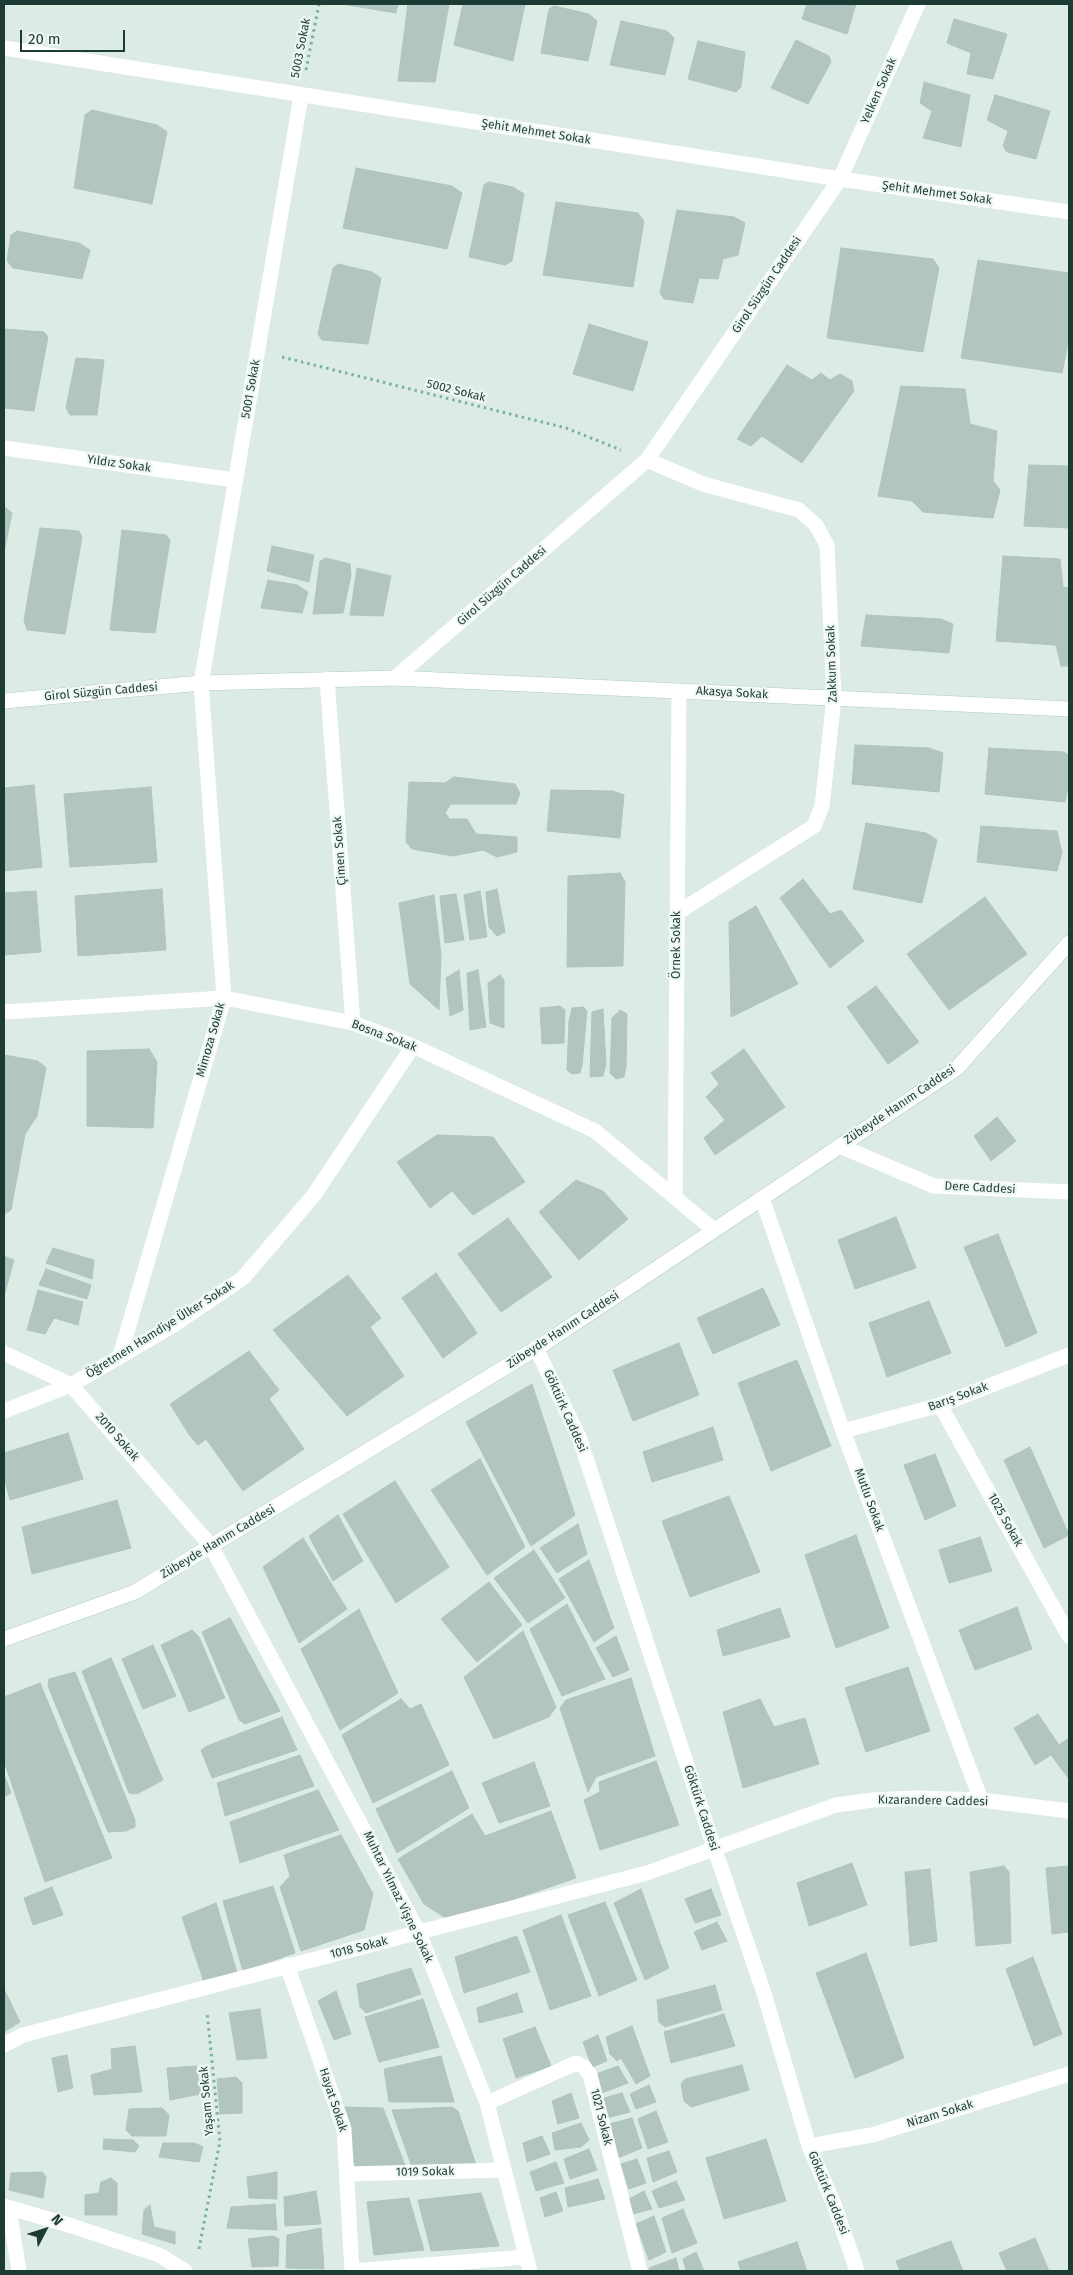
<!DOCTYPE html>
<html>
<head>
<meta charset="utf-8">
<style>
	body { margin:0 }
	#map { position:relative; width:1073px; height:2275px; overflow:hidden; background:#ddebe5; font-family:"Fira Sans",sans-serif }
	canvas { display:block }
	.frame { position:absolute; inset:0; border:5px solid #1d3b35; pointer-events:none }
	.north { position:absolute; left:20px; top:2205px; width:50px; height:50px; -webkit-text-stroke:4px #eef7f3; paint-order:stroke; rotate:50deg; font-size:14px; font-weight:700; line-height:20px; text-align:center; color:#1d3b35 }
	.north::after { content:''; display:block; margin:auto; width:18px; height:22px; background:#1d3b35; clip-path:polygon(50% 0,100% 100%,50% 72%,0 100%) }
	.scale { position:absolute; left:20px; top:30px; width:105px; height:22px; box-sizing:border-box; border:2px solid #1d3b35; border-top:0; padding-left:6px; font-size:15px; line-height:18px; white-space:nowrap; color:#1d3b35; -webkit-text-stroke:4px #eef7f3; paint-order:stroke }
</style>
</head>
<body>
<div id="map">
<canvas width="1073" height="2275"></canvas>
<div class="frame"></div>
<div class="north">N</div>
<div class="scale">20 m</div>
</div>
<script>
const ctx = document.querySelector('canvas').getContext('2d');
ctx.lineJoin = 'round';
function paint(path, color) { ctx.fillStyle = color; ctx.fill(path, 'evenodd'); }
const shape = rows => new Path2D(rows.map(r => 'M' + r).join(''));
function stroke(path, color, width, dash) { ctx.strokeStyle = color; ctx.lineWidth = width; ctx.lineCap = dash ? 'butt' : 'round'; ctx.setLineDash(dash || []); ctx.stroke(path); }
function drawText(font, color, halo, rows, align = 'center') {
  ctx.font = font + ' "Fira Sans",sans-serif'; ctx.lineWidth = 4.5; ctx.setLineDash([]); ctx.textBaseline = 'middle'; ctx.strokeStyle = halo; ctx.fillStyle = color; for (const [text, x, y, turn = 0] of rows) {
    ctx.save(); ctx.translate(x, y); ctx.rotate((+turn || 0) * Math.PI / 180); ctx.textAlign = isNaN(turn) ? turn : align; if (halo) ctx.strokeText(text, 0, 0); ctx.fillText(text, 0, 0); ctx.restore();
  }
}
const building = shape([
	[342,4,398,4,396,13,342,4],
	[408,4,449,4,435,82,398,81,408,4],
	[463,4,525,4,513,61,454,45,463,4],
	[807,4,856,4,847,34,802,19,807,4],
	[554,6,589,14,597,21,588,61,541,53,549,9,554,6],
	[954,19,1007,34,993,79,967,74,971,53,947,43,954,19],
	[621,21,667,31,674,38,665,75,610,65,621,21],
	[796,40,829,56,831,62,808,104,771,88,796,40],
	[698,41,745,52,741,87,736,92,688,79,698,41],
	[924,82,970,95,961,147,923,138,932,111,920,103,924,82],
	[995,95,1050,111,1036,159,1007,152,1003,146,1008,131,987,120,995,95],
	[92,110,157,125,167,132,152,204,74,188,85,115,92,110],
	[356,168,452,186,462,193,447,249,343,228,356,168],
	[489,182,513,187,524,194,512,261,505,265,469,257,484,185,489,182],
	[556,202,638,213,644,221,633,287,543,275,556,202],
	[677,210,734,217,745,223,738,255,723,259,718,279,699,278,693,303,664,299,660,293,677,210],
	[17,231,79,243,90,250,82,279,13,268,7,261,11,235,17,231],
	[841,248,933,259,939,268,923,352,827,338,841,248],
	[978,260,1069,273,1069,337,1062,373,961,358,978,260],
	[338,264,372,272,381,278,368,344,322,340,318,334,333,268,338,264],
	[589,324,648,342,633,391,573,374,589,324],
	[4,329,44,332,48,337,34,411,4,408,4,329],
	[76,358,104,360,97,415,70,415,66,408,76,358],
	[787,365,812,380,821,373,830,380,840,374,852,381,854,391,802,463,762,436,751,446,737,439,787,365],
	[901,386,965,389,970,424,997,431,993,481,1000,490,993,518,923,512,912,501,878,496,901,386],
	[1029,465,1069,466,1069,528,1024,526,1029,465],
	[4,506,12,513,4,552,4,506],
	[40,528,79,531,82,537,65,634,27,630,24,620,40,528],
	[122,530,166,535,170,540,155,633,110,630,122,530],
	[272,546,314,555,309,582,267,571,272,546],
	[1003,556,1060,559,1063,587,1069,588,1069,666,1061,666,1056,645,996,641,1003,556],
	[326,558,350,564,351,575,343,613,313,614,320,561,326,558],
	[357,568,391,576,383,616,350,615,357,568],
	[268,580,297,585,308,592,302,613,261,608,268,580],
	[866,615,941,619,953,624,949,653,861,646,866,615],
	[855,745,929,748,943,753,939,792,852,784,855,745],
	[989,748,1064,752,1069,756,1069,781,1065,802,985,794,989,748],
	[454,777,515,784,520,793,516,804,451,804,445,813,450,819,467,819,476,834,517,837,517,852,497,857,483,850,453,856,412,849,406,842,409,782,445,783,454,777],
	[34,785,42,867,4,871,4,788,34,785],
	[151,787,157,862,70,867,64,794,151,787],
	[551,790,613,791,624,795,620,838,547,831,551,790],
	[866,823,926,833,937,840,922,903,853,889,866,823],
	[981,826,1057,831,1062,853,1057,871,977,862,981,826],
	[620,873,625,882,623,966,567,967,568,876,620,873],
	[803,879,830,914,841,910,864,941,830,968,780,898,803,879],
	[162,889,166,950,78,956,75,896,162,889],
	[497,889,505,932,497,936,489,927,486,892,497,889],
	[36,891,41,952,4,955,4,893,36,891],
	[480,891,487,937,470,940,464,895,480,891],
	[456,894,464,940,445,943,440,896,456,894],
	[434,895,441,955,439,1010,410,984,399,903,434,895],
	[985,897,1027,954,949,1010,907,954,985,897],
	[756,906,798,984,731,1017,729,922,756,906],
	[459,970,463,1010,450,1016,446,978,459,970],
	[478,970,486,1027,470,1030,467,973,478,970],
	[500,975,504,980,504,1028,490,1023,488,983,500,975],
	[876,986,919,1042,888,1064,847,1007,876,986],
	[560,1006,565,1010,564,1043,542,1044,540,1008,560,1006],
	[583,1007,587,1011,582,1065,580,1073,572,1074,567,1070,569,1021,572,1008,583,1007],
	[603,1009,606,1064,603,1076,590,1077,592,1012,603,1009],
	[620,1010,627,1014,626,1066,624,1077,616,1079,610,1073,612,1018,620,1010],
	[149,1049,157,1062,153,1128,87,1126,87,1051,149,1049],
	[744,1049,785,1107,715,1155,704,1138,725,1120,706,1097,719,1084,711,1073,744,1049],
	[4,1055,38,1061,46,1068,37,1116,25,1134,11,1210,4,1214,4,1055],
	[997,1117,1016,1141,991,1161,974,1136,997,1117],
	[437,1135,493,1137,525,1182,473,1215,452,1191,430,1208,397,1162,437,1135],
	[576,1180,603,1191,628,1219,579,1260,539,1212,576,1180],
	[896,1217,916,1268,855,1289,838,1240,896,1217],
	[508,1218,552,1277,501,1312,458,1254,508,1218],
	[998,1234,1037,1333,1006,1347,964,1247,998,1234],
	[53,1248,94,1260,92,1279,46,1263,53,1248],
	[4,1256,14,1260,4,1296,4,1256],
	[46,1269,91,1285,87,1299,39,1285,46,1269],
	[436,1273,477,1333,443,1358,402,1298,436,1273],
	[348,1275,381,1318,370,1327,404,1376,347,1416,273,1330,348,1275],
	[763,1288,780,1325,713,1354,697,1318,763,1288],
	[38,1290,83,1302,78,1325,54,1318,45,1334,27,1330,38,1290],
	[929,1301,951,1353,887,1377,869,1323,929,1301],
	[679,1343,699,1395,633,1421,613,1370,679,1343],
	[249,1351,279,1390,269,1399,304,1449,243,1491,206,1439,198,1445,190,1436,170,1404,249,1351],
	[797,1360,831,1446,771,1471,738,1383,797,1360],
	[532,1384,575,1515,531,1546,466,1422,532,1384],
	[713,1427,723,1460,652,1482,643,1452,713,1427],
	[68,1433,83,1479,10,1500,4,1477,4,1453,68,1433],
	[1030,1447,1069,1535,1044,1548,1004,1460,1030,1447],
	[935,1454,956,1506,925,1520,904,1465,935,1454],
	[480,1459,525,1547,487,1575,431,1490,480,1459],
	[395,1481,449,1567,396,1603,343,1514,395,1481],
	[729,1496,760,1572,690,1597,662,1521,729,1496],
	[117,1500,131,1548,32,1574,22,1527,117,1500],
	[338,1515,363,1561,333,1581,309,1536,338,1515],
	[578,1524,587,1554,557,1573,540,1548,578,1524],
	[856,1535,889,1628,836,1648,805,1555,856,1535],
	[980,1537,992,1571,949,1583,939,1550,980,1537],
	[303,1538,347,1609,299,1643,263,1567,303,1538],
	[534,1550,565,1598,528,1623,494,1578,534,1550],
	[589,1560,614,1628,594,1642,559,1579,589,1560],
	[489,1582,522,1625,477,1662,441,1619,489,1582],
	[567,1604,605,1679,562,1696,530,1629,567,1604],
	[1017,1607,1032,1649,975,1670,959,1630,1017,1607],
	[780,1608,790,1637,723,1656,717,1630,780,1608],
	[359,1609,398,1693,340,1730,301,1649,359,1609],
	[230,1618,280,1711,245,1724,239,1720,202,1632,230,1618],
	[192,1630,199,1637,225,1698,189,1712,161,1645,192,1630],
	[523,1631,556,1707,549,1717,494,1739,464,1677,523,1631],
	[616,1636,629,1670,613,1677,596,1648,616,1636],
	[153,1645,176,1696,143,1709,122,1659,153,1645],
	[111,1658,163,1780,137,1794,129,1793,82,1671,111,1658],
	[908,1667,930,1731,866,1752,845,1688,908,1667],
	[75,1672,135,1820,135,1827,126,1831,108,1832,48,1686,49,1679,75,1672],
	[631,1678,655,1756,596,1777,588,1792,560,1708,566,1700,631,1678],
	[40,1683,112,1858,45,1882,4,1761,4,1697,40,1683],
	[401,1699,410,1709,421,1704,449,1765,373,1803,342,1735,401,1699],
	[760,1699,774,1727,805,1718,819,1764,743,1788,723,1712,760,1699],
	[1038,1714,1059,1745,1069,1738,1069,1779,1051,1755,1035,1765,1014,1728,1038,1714],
	[282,1717,297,1750,212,1778,201,1750,207,1746,282,1717],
	[300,1755,314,1786,225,1816,217,1783,300,1755],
	[656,1761,679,1825,600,1850,584,1800,600,1792,599,1782,656,1761],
	[534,1762,550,1806,499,1823,482,1783,534,1762],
	[452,1771,469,1808,397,1853,376,1809,452,1771],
	[4,1774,11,1793,4,1797,4,1774],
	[318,1790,339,1830,240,1863,230,1822,318,1790],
	[551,1811,576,1878,468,1915,449,1920,424,1904,398,1859,472,1814,485,1836,551,1811],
	[341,1835,373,1894,364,1930,301,1951,280,1887,290,1876,284,1855,341,1835],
	[852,1863,867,1905,809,1926,797,1883,852,1863],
	[1004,1866,1009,1872,1011,1943,976,1946,970,1872,1004,1866],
	[1069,1866,1069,1932,1052,1934,1046,1868,1069,1866],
	[930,1869,937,1941,910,1946,905,1872,930,1869],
	[273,1886,295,1953,243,1971,223,1901,273,1886],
	[52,1887,63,1915,33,1925,24,1898,52,1887],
	[641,1889,669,1968,645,1980,614,1903,641,1889],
	[711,1889,721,1915,695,1923,685,1899,711,1889],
	[605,1902,637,1980,599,1996,568,1915,605,1902],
	[216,1903,237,1972,205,1985,182,1917,216,1903],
	[561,1915,591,1996,550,2010,523,1930,561,1915],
	[717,1922,727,1941,702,1950,694,1932,717,1922],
	[517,1936,530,1972,464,1993,455,1957,517,1936],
	[866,1953,904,2058,855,2078,816,1973,866,1953],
	[1033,1957,1062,2034,1034,2046,1006,1969,1033,1957],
	[411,1968,421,1994,366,2013,360,2007,357,1984,411,1968],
	[715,1985,722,2010,665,2027,659,2022,657,2000,715,1985],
	[4,1989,20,2022,4,2032,4,1989],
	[336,1991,351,2034,334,2040,318,2001,336,1991],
	[517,1993,523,2012,479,2023,477,2008,517,1993],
	[423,1999,439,2047,379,2062,365,2017,423,1999],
	[260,2009,267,2058,237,2060,229,2013,260,2009],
	[724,2014,735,2046,671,2063,664,2032,724,2014],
	[632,2026,650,2076,636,2084,621,2058,617,2061,610,2054,606,2037,632,2026],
	[535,2027,551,2066,516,2078,503,2039,535,2027],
	[598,2035,607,2061,592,2067,583,2042,598,2035],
	[135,2046,142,2092,94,2095,91,2075,112,2069,111,2049,135,2046],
	[67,2055,73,2088,58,2092,52,2058,67,2055],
	[441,2056,454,2102,389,2102,384,2069,441,2056],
	[742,2065,749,2090,691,2107,684,2101,681,2084,685,2079,742,2065],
	[196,2066,201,2094,170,2100,167,2068,196,2066],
	[618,2066,628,2083,602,2093,593,2075,618,2066],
	[236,2077,242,2083,242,2113,220,2114,217,2079,236,2077],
	[649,2085,656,2102,636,2109,630,2094,649,2085],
	[571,2093,579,2118,558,2124,552,2101,571,2093],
	[622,2093,630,2112,606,2118,601,2099,622,2093],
	[343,2107,383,2108,406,2168,356,2172,343,2107],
	[452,2107,458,2111,477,2168,413,2170,392,2110,452,2107],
	[162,2108,169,2115,166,2136,132,2136,126,2130,129,2109,162,2108],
	[656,2111,668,2142,648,2149,638,2119,656,2111],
	[632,2118,642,2148,618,2158,609,2124,632,2118],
	[581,2123,589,2140,581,2147,555,2150,552,2133,581,2123],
	[542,2136,550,2154,527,2162,523,2143,542,2136],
	[104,2139,133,2140,139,2146,135,2152,103,2149,104,2139],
	[766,2139,786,2201,724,2219,706,2158,766,2139],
	[163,2143,195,2143,203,2147,199,2162,159,2157,163,2143],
	[589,2149,597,2170,570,2179,564,2159,589,2149],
	[669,2151,677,2172,653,2182,647,2158,669,2151],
	[637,2159,646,2183,629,2189,621,2164,637,2159],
	[556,2162,564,2183,536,2191,530,2172,556,2162],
	[42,2172,46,2177,43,2198,9,2190,11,2173,42,2172],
	[277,2172,277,2199,249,2198,247,2177,277,2172],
	[111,2178,117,2183,117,2215,85,2215,85,2195,99,2193,101,2182,111,2178],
	[598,2179,605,2199,568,2207,565,2188,598,2179],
	[676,2181,685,2200,659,2208,652,2191,676,2181],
	[316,2191,321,2224,285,2226,284,2197,316,2191],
	[644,2191,652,2209,633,2214,627,2200,644,2191],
	[556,2192,563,2211,545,2217,540,2198,556,2192],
	[481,2193,499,2246,431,2251,418,2200,481,2193],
	[409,2198,424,2250,374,2255,367,2202,409,2198],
	[275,2204,277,2230,227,2228,231,2207,275,2204],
	[150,2205,154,2227,175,2232,175,2244,142,2234,144,2210,150,2205],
	[683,2209,697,2243,672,2253,662,2218,683,2209],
	[654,2216,666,2252,649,2260,636,2224,654,2216],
	[321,2228,324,2269,286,2268,287,2235,321,2228],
	[273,2236,279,2239,278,2266,252,2267,248,2239,273,2236],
	[1035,2238,1049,2271,1007,2271,999,2253,1035,2238],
	[951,2241,963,2271,900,2271,896,2261,951,2241],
	[797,2242,807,2271,741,2271,738,2262,797,2242],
	[696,2252,704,2271,686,2271,683,2259,696,2252],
	[676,2258,679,2271,650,2271,649,2268,676,2258]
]);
paint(building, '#b2c6bf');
stroke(building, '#afc5bd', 1);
const secondary = shape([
	[4,701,201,683,395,678,1069,709],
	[4,1639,135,1592,545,1343,957,1068,1069,943]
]);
stroke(secondary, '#afcbc3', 16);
stroke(shape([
	[306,70,319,4],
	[282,357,566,428,621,450],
	[199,2249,220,2141,207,2012]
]), '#7ab1a3', 3, [2.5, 4]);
stroke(shape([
	[4,48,840,179,1069,212],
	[4,448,235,480],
	[647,460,703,484,799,510,816,525,827,545,834,698,822,806,814,826,677,913],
	[395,678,647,460,840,179,918,4],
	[327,679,353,1023],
	[4,1012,224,998,353,1023,413,1046,595,1131,714,1230],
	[840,1146,934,1186,1069,1192],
	[675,1198,679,691],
	[762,1198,843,1431,981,1800],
	[536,1348,579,1437,715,1850,764,1993,809,2146,834,2204,857,2271],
	[4,1353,71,1385,211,1546,419,1933,487,2103,530,2271],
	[120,1356,224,998,201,683,301,96],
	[940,1405,1069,1636],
	[4,1411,71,1385,172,1326,243,1278,314,1195,413,1046],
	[843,1431,940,1405,1069,1355],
	[287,1965,344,2129,352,2271],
	[4,2045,23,2035,647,1873,836,1805,873,1800,915,1798,981,1800,1069,1811],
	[487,2103,576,2063,584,2067,590,2075,640,2271],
	[809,2146,872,2135,1069,2074],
	[347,2174,504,2170],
	[4,2206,75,2227,159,2255,185,2271],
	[9,2208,19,2271],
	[352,2271,526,2257]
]), '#fff', 15);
stroke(secondary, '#fff', 15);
drawText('12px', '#1d3b35', '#eef7f3', [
	["5003 Sokak",301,48,-79],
	["Yelken Sokak",879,91,-66],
	["Şehit Mehmet Sokak",536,132,9],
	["Şehit Mehmet Sokak",937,193,8],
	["Girol Süzgün Caddesi",767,285,-56],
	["5001 Sokak",251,389,-80],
	["5002 Sokak",456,391,14],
	["Yıldız Sokak",119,464,8],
	["Girol Süzgün Caddesi",502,586,-41],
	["Zakkum Sokak",832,664,-92],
	["Girol Süzgün Caddesi",101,692,-5],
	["Akasya Sokak",732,693,3],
	["Çimen Sokak",340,851,-94],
	["Örnek Sokak",677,945,-90],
	["Bosna Sokak",384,1036,21],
	["Mimoza Sokak",211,1040,-74],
	["Zübeyde Hanım Caddesi",900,1105,-34],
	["Dere Caddesi",980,1188,3],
	["Öğretmen Hamdiye Ülker Sokak",160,1330,-32],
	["Zübeyde Hanım Caddesi",563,1330,-33],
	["Barış Sokak",958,1397,-20],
	["Göktürk Caddesi",565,1411,66],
	["2010 Sokak",117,1437,49],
	["Mutlu Sokak",869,1500,70],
	["1025 Sokak",1005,1520,61],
	["Zübeyde Hanım Caddesi",218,1542,-31],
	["Kızarandere Caddesi",933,1801,1],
	["Göktürk Caddesi",701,1808,72],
	["Muhtar Yılmaz Vişne Sokak",398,1897,64],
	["1018 Sokak",359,1948,-14],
	["Hayat Sokak",333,2100,72],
	["Yaşam Sokak",207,2101,-95],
	["Nizam Sokak",940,2114,-17],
	["1021 Sokak",601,2117,76],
	["1019 Sokak",425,2172,-1],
	["Göktürk Caddesi",828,2193,68]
]);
</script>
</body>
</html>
